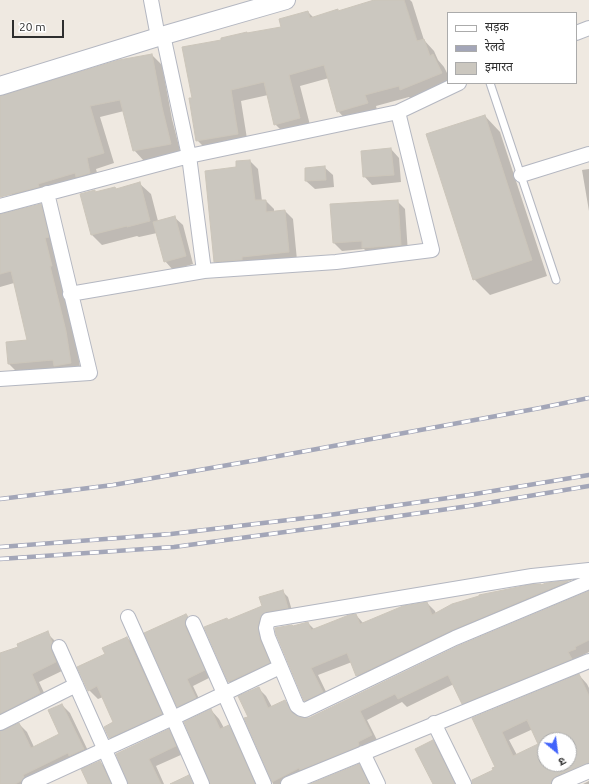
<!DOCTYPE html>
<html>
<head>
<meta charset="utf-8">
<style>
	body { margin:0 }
	#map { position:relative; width:589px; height:784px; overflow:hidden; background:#efe9e1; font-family:Ubuntu,"Noto Sans Devanagari",sans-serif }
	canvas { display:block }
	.legend { position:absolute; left:447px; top:12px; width:130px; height:72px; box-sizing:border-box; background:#fff; border:1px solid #ababab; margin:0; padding:5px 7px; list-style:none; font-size:12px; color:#2e2e2e }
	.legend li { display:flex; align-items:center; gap:8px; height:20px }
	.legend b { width:20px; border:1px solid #ababab }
	.north { position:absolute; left:537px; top:732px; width:40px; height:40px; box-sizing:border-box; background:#fff; border:1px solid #ababab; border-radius:50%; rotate:151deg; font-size:11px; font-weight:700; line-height:16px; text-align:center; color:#2e2e2e }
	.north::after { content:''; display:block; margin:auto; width:14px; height:18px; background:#4264fb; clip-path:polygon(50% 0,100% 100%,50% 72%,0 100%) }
	.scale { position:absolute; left:12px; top:20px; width:52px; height:18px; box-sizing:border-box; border:2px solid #2e2e2e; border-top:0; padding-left:5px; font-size:12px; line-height:14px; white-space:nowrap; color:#2e2e2e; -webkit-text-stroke:3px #fff; paint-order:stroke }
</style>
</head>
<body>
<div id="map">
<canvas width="589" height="784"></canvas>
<ul class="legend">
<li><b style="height:5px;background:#fff"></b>सड़क</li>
<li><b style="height:5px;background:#a3a6b8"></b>रेलवे</li>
<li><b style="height:11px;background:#cbc7bf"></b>इमारत</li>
</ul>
<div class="north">उ</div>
<div class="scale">20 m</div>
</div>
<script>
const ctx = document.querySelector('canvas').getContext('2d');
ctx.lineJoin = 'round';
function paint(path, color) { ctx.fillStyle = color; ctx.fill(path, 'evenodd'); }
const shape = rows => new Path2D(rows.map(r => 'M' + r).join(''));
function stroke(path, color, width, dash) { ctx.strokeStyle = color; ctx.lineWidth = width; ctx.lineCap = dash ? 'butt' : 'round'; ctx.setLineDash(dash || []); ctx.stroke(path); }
paint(shape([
	[375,0,410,0,412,2,424,40,434,51,438,60,444,67,448,75,448,83,412,100,409,97,376,106,378,114,349,123,338,111,329,78,300,86,311,129,286,135,275,124,268,95,241,101,248,145,208,151,197,140,193,98,222,41,247,34,283,28,308,12,314,18,337,10,339,12],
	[152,55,162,65,172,119,181,154,144,161,134,150,124,111,100,117,114,163,96,169,100,184,21,204,11,194,0,196,0,97],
	[485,116,500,132,547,276,490,295,474,279],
	[391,149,399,158,401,182,372,185,364,176],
	[250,161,258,169,262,201,266,201,274,209,274,212,285,211,293,219,297,260,223,270,215,261,238,168],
	[324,167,333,175,334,187,315,189,306,181],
	[589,169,589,211,582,170],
	[140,184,151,194,158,221,174,217,183,225,193,264,173,270,165,261,157,233,139,237,137,236,102,245,92,235,94,191,96,193,117,190],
	[397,201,405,209,408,253,371,256,364,249,342,251,334,243],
	[41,205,51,215,62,276,60,277,76,342,81,373,19,374,9,364,29,341,14,283,0,287,0,215],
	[570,582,577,588,365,683,357,675,352,662,318,675,330,700,313,708,305,700,293,627,308,623,314,629,356,615,363,623,427,603,435,611,436,614,542,586,546,584],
	[282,591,288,597,293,614,272,617,274,668,235,687,229,682,206,628,228,621,263,607],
	[589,592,589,652,583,655,583,657,471,711,463,703,454,684,407,707,402,702,367,720,379,744,293,784,273,784,249,717,258,688,266,696,272,707,285,701,293,709,297,717,309,719],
	[186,615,193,622,211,677,193,686,202,705,185,713,178,706,146,633],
	[47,633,55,641,60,650,64,670,39,682,48,701,0,729,0,654,20,647],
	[127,638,137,647,170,723,119,747,110,737,114,723,103,697,98,699,89,690,106,654],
	[579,675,587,684,589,688,589,773,564,784,472,784,494,770,497,767,474,718],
	[533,729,540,744,517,755,509,740],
	[545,740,569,740,569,764,545,764],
	[62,705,70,713,91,757,31,784,0,784,0,732,19,724,27,732,34,747,60,734],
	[211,710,219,719,224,728,228,726,237,734,259,784,211,784],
	[168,731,176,738,183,754,156,766,164,784,129,784],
	[433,741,441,749,458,784,434,784],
	[100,762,108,770,114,784,89,784],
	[359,765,367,774,372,784,313,784],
	[589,781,589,784,583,784]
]), '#0003');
const building = shape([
	[374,0,404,0,417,41,424,39,430,56,433,54,442,73,400,90,399,86,365,95,368,103,337,112,324,65,289,75,300,118,274,125,264,82,231,90,238,134,196,141,189,98,192,98,182,47,221,40,221,38,247,32,247,33,281,27,279,19,308,11,310,18,338,9,338,11,374,0],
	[152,54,162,107,171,144,133,151,120,100,90,106,104,153,87,158,90,173,76,177,75,173,38,184,39,187,0,197,0,96,119,60,152,54],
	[485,115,532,260,473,280,426,134,485,115],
	[391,148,394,175,363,177,361,151,391,148],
	[250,160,255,200,266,200,266,212,285,210,289,252,242,257,242,260,214,262,205,171,236,167,236,161,250,160],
	[325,166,326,180,305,181,305,168,325,166],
	[140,182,150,221,127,227,127,226,91,235,80,194,95,190,95,192,115,187,116,189,140,182],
	[398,200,401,245,362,248,362,241,333,243,330,204,398,200],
	[41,204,49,237,45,238,52,266,50,266,66,331,71,363,54,366,53,360,8,364,6,342,27,340,11,271,0,274,0,214,41,204],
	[175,216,186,256,164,262,153,222,175,216],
	[571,580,452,630,356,676,347,653,311,668,323,692,304,701,276,634,275,628,292,625,293,626,308,622,311,630,349,615,356,614,360,624,403,606,427,602,432,615,452,604,479,596,479,595,533,584,541,584,541,585,546,583,571,580],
	[283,590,288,608,267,612,263,614,260,618,258,626,260,640,270,663,228,682,204,627,227,618,228,620,262,606,259,597,283,590],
	[589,591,589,640,575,647,576,649,568,652,572,659,462,704,448,675,398,699,395,694,360,711,372,735,358,742,359,745,357,747,300,770,299,768,272,782,244,718,248,717,238,696,259,687,268,708,285,700,292,713,299,717,309,718,458,646,589,591],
	[186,614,188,617,185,622,185,626,205,670,187,679,196,698,177,707,144,633,186,614],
	[48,631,52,642,51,646,51,650,56,662,32,674,40,693,0,714,0,653,18,647,17,644,48,631],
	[127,637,162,714,109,738,104,727,113,722,97,686,88,691,77,667,105,654,102,648,127,637],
	[579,674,589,696,589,763,556,776,552,779,551,784,472,784,472,780,493,770,492,768,495,767,472,718,579,674],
	[527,720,538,744,513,756,502,732,527,720],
	[545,740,569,740,569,764,545,764,545,740],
	[62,704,84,749,69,756,68,753,23,775,24,777,21,781,15,784,0,784,0,731,19,723,31,748,59,734,48,710,62,704],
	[211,709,220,729,229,725,255,784,210,784,184,722,211,709],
	[169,729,176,746,149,759,161,784,128,784,116,754,169,729],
	[433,740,455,784,433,784,415,749,433,740],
	[100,761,111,784,88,784,81,769,100,761],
	[359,764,369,784,310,784,359,764],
	[189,775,193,784,170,784,189,775]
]);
paint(building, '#cbc7bf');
stroke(building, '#cbc5ba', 1);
const service = shape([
	[490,83,556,280]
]);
const minor = shape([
	[151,0,158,37],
	[576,33,589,28],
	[163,35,189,156,204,271],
	[521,175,589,154],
	[0,206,189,156,398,112,459,83],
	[70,294,204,271,336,262,432,250,398,112],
	[0,379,90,373,47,193],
	[589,570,532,576,268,620,266,628,268,637,297,706,301,709,305,710,455,638,589,582],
	[128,617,173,718,202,784],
	[193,623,264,784],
	[59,647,120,784],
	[0,723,76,685],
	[434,723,464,784],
	[363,753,378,784],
	[29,784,173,718,280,667],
	[288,784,589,661],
	[559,784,589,771]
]);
const tertiary = shape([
	[0,86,158,37,286,0]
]);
stroke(service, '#b4b7c1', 9);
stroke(minor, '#b4b7c1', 16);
stroke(tertiary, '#b4b7c1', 20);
stroke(service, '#fff', 7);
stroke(minor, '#fff', 14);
stroke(tertiary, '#fff', 18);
const rail = shape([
	[0,499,113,485,257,460,540,408,589,398],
	[0,547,171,534,322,516,469,495,589,475],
	[0,559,174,547,322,527,469,506,589,486]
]);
stroke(rail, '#a3a6b8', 4.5);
stroke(rail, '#fff', 3, [9]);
</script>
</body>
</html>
